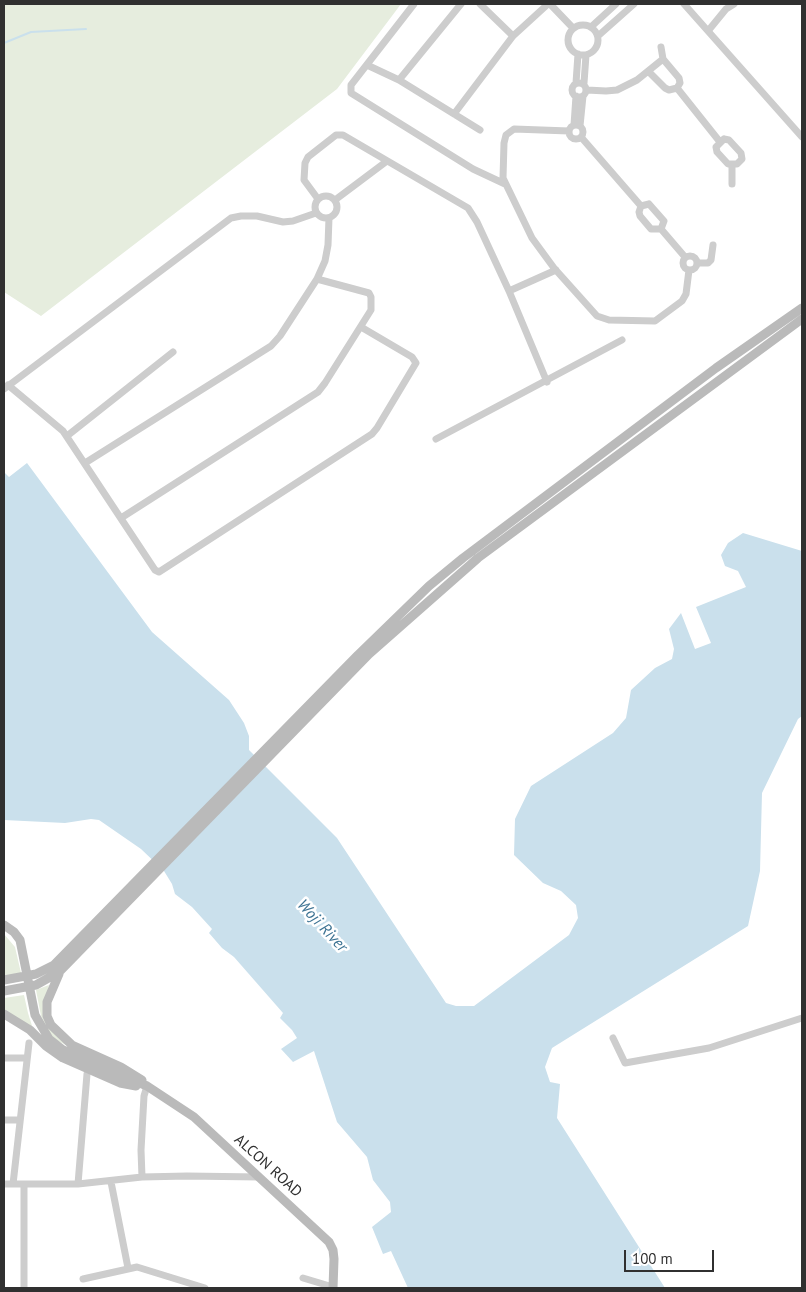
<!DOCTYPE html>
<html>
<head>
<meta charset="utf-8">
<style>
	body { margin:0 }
	#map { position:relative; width:806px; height:1292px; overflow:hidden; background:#fff; font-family:"PT Sans",sans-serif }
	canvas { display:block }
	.frame { position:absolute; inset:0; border:5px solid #303030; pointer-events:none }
	.scale { position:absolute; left:624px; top:1250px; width:90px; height:22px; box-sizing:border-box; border:2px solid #303030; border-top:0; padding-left:6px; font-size:15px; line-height:18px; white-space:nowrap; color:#303030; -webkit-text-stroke:4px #fff; paint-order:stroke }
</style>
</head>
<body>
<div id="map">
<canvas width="806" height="1292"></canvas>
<div class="frame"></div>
<div class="scale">100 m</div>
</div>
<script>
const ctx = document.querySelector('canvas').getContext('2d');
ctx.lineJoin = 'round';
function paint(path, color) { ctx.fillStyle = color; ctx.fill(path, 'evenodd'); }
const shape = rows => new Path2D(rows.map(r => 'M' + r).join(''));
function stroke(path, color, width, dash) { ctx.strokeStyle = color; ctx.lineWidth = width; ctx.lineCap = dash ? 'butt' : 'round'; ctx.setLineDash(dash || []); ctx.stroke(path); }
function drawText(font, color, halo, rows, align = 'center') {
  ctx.font = font + ' "PT Sans",sans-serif'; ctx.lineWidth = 5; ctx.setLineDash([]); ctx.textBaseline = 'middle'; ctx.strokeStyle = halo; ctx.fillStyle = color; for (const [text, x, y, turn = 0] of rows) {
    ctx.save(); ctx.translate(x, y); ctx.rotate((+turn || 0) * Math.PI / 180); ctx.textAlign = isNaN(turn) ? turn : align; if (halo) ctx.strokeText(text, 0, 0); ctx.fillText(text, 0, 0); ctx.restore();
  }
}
paint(shape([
	[4,4,401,4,337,89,41,316,4,292],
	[4,934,15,947,21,973,4,977],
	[49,985,44,1009,74,1049,52,1038,41,1016,36,990],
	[24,995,28,1013,33,1029,4,1011,4,998]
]), '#e6edde');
paint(shape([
	[27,463,152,632,229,700,244,723,249,736,249,750,337,838,446,1003,456,1006,474,1006,569,935,578,918,576,905,561,891,543,883,514,855,515,819,531,786,613,733,626,718,631,690,655,668,672,659,674,649,669,629,681,613,695,649,711,643,696,607,746,587,738,571,725,566,721,555,728,543,743,533,802,551,802,716,798,719,762,793,760,871,748,926,552,1048,545,1067,550,1082,560,1084,557,1118,665,1288,408,1288,391,1251,383,1254,372,1227,391,1212,390,1202,373,1180,367,1157,337,1122,314,1051,293,1062,281,1049,297,1038,292,1030,280,1018,283,1013,234,957,222,948,209,933,212,929,192,907,175,894,172,884,164,871,141,849,99,820,91,819,65,823,4,820,4,472,9,477]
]), '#cae0ec');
stroke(shape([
	[4,43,31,32,86,29]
]), '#cae0ec', 2);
stroke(shape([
	[414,4,351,85,351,93,473,169,505,184],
	[480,4,513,36],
	[550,4,573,28],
	[684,4,802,137],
	'568 40a15 15 0 1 1 30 0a15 15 0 1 1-30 0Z',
	[591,27,616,4],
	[708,31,726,9,734,4],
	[598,36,634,4],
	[367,65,399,80,480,130],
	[649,72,665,88,669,90,677,88,680,83,679,78,663,59],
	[399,80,461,4],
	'572 90a7 7 0 1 1 14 0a7 7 0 1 1-14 0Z',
	[576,83,578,54],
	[584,83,586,55],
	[677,88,720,142],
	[587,90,606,91,617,90,637,80,663,59,661,47],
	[454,114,513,36,548,4],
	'569 132a7 7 0 1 1 14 0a7 7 0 1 1-14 0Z',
	[574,125,576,96],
	[580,126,583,96],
	[569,131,514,129,506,135,504,143,503,178,532,238,554,268,597,316,609,320,655,321,682,301,686,294,689,270],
	[581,137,641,206],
	[724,139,729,140,741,153,742,159,737,164,728,164,717,152,716,147,724,139],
	[732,166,732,184],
	'315 207a11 11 0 1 1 22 0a11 11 0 1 1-22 0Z',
	[318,199,304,180,305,163,308,157,336,135,343,135,468,208,477,222,509,291,547,382],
	[335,200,387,161],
	[649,204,664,221,661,229,651,229,640,216,639,212,641,206,649,204],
	[661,229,685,257],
	'683 263a7 7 0 1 1 14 0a7 7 0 1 1-14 0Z',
	[697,263,708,263,711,260,713,245],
	[509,291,556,270],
	[8,385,63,431,155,570,159,572,372,434,377,428,416,363,412,357,361,327],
	[4,389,231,218,241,216,257,216,283,222,293,221,316,213],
	[67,436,173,352],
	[436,439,622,340],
	[85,463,271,346,280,336,317,279,325,261,328,245,329,218],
	[121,518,318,392,325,383,371,310,371,297,369,293,317,279],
	[613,1038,625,1063,709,1048,802,1018],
	[4,1058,27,1058],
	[4,1120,20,1120],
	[142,1177,141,1150,144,1096,147,1086],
	[111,1182,128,1268],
	[4,1184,78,1184,142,1177,187,1176,259,1177],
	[13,1184,29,1043],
	[78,1184,87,1074],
	[24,1185,24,1288],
	[303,1278,333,1287],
	[83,1279,137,1267,205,1288]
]), '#cdcdcd', 7);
stroke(shape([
	[4,925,14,932,20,940,35,1015,49,1039,63,1050,147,1086,194,1117,329,1242,333,1250,334,1259,333,1288],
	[59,974,47,1002,47,1016,51,1025,72,1045,121,1067,142,1080],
	[4,980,36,974,54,965,358,655,429,586,463,558,716,368,802,308],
	[4,991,36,985,59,972,369,654,478,558,802,319],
	[4,1014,30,1030,46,1046,63,1058,120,1083,136,1086]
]), '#bababa', 9);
drawText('15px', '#303030', '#fff', [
	["ALCON ROAD",268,1166,42]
]);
drawText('italic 16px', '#3d7393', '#fff', [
	["Woji River",322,926,47]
]);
</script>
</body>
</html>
